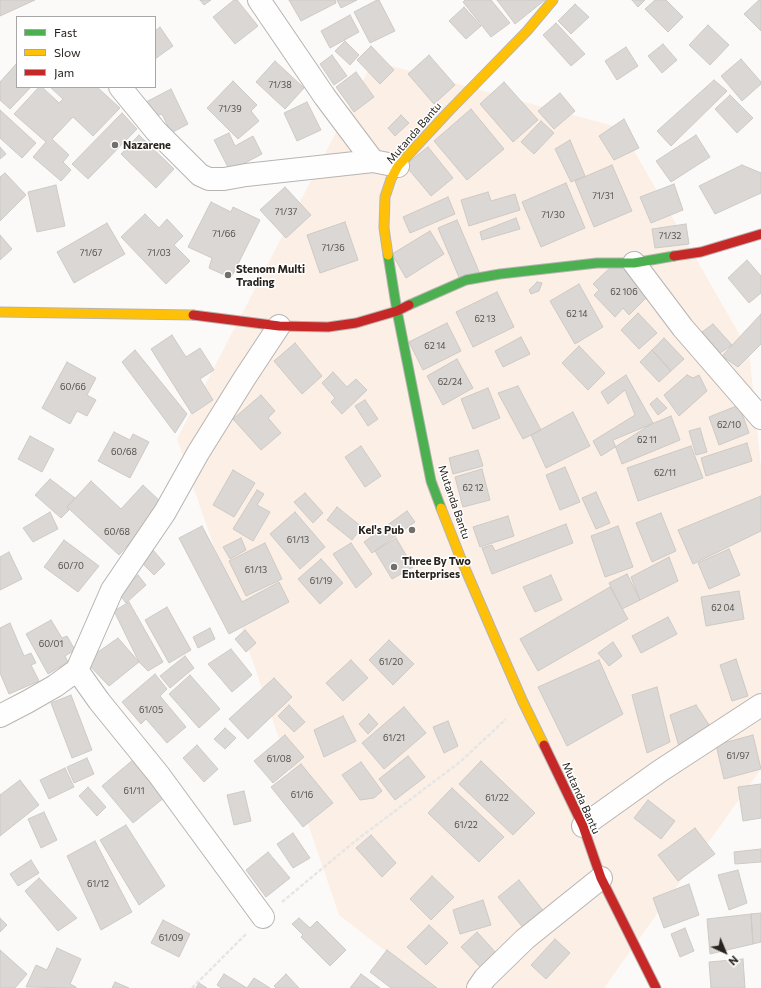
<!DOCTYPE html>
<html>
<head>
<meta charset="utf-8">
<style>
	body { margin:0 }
	#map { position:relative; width:761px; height:988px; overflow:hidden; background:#fcfaf8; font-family:Commissioner,sans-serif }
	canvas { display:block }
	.legend { position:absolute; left:16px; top:16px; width:140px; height:72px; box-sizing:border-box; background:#fff; border:1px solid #a9a7a5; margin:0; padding:5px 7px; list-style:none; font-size:12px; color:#28231e }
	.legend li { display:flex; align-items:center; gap:8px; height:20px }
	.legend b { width:20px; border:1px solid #a9a7a5 }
	.north { position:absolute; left:705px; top:932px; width:40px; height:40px; -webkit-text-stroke:3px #fff; paint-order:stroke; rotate:136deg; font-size:11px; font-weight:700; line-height:16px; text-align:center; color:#28231e }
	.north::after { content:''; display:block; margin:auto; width:14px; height:18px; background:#28231e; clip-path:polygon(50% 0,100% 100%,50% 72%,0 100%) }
</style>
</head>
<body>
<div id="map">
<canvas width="761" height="988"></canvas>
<ul class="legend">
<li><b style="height:5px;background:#4caf50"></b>Fast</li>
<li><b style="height:5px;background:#ffc107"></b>Slow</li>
<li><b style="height:5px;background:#c62828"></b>Jam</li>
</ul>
<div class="north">N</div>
</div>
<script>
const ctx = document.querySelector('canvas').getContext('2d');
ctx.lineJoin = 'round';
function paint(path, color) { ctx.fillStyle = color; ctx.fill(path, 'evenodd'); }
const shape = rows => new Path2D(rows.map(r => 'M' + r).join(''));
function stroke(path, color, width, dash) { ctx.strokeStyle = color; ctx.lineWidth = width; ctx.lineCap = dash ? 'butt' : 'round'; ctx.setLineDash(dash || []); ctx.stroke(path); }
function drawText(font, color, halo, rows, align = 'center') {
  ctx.font = font + ' Commissioner,sans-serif'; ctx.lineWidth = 3; ctx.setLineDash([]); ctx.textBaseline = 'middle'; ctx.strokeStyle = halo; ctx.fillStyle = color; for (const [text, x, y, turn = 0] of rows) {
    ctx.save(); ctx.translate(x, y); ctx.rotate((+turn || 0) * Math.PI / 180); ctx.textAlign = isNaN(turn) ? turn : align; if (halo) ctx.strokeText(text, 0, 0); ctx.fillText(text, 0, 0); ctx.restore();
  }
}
paint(shape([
	[373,61,621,128,749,351,761,467,761,769,604,988,433,988,339,915,177,439]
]), '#fcefe5');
const building = shape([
	[0,0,35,0,0,16,0,0],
	[200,0,211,0,204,5,200,0],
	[234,0,237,0,258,26,235,44,213,17,234,0],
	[289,0,335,0,336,3,301,21,289,0],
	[337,0,357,0,341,8,337,0],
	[377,0,379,0,395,31,370,43,354,12,377,0],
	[465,0,491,0,510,23,491,37,463,2,465,0],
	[497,0,545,0,515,24,497,0],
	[632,0,645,0,638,7,632,0],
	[655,0,666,0,683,17,668,32,645,9,655,0],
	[759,0,761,0,761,31,744,14,759,0],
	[575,4,589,17,571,34,558,21,575,4],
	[464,7,481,26,466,39,449,21,464,7],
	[350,15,359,32,330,48,321,31,350,15],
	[556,23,585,54,571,66,543,35,556,23],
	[708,25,729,45,710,65,689,45,708,25],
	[160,27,173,46,155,59,155,31,160,27],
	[345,41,359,55,350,65,335,51,345,41],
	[663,44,677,60,662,73,648,56,663,44],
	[371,46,394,70,380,84,357,60,371,46],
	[626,47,638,66,617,80,605,61,626,47],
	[332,55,347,76,334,85,320,64,332,55],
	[429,55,455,85,434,104,408,74,429,55],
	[741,59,761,82,761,84,742,101,721,76,741,59],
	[275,61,304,88,285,109,256,82,275,61],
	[17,63,17,87,31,87,10,109,0,100,0,82,17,63],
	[356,72,374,97,354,112,336,87,356,72],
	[714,80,727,91,671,146,657,131,714,80],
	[233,81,257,105,251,111,259,121,238,139,207,108,233,81],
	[504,82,538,120,513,142,480,104,504,82],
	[39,87,42,87,59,103,63,99,50,87,97,87,120,108,93,136,73,117,52,139,69,155,63,162,71,170,61,181,33,157,46,142,14,114,39,87],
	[171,89,188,124,171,133,162,114,154,117,146,102,171,89],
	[560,93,575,111,554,129,538,111,560,93],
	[730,95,753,118,737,133,715,109,730,95],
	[307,102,321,130,297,141,284,113,307,102],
	[471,109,504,149,467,180,434,141,471,109],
	[0,110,36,143,22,158,0,138,0,110],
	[122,113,137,129,88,179,72,164,122,113],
	[401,115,409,123,395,136,388,128,401,115],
	[624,119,639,148,614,160,599,136,624,119],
	[541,121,554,133,534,154,521,142,541,121],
	[229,133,235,146,253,136,262,154,230,171,214,140,229,133],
	[139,135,174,169,156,188,121,154,139,135],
	[696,135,710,157,671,182,656,161,696,135],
	[570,140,585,176,571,182,555,149,570,140],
	[0,147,6,154,0,159,0,147],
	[428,147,453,178,431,196,405,165,428,147],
	[612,165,632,211,594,227,575,181,612,165],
	[742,165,761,173,761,193,715,214,699,186,742,165],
	[5,173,26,195,0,221,0,177,5,173],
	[566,183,585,228,541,247,522,202,566,183],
	[674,184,683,210,651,223,640,197,674,184],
	[56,185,65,226,37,232,28,192,56,185],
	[285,187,311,215,286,238,260,210,285,187],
	[488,192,491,201,515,194,520,210,469,226,461,200,488,192],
	[448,197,455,214,410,233,403,217,448,197],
	[211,202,231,212,233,207,260,220,231,278,209,268,212,258,188,247,211,202],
	[145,214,159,228,167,219,183,236,174,245,190,261,166,284,121,237,145,214],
	[516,218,520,229,482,240,480,232,516,218],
	[457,220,480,274,461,282,438,228,457,220],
	[345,222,358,260,320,273,307,235,345,222],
	[107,223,125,254,74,283,57,252,107,223],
	[686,224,689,244,655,248,652,229,686,224],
	[430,231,444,254,406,278,392,254,430,231],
	[0,235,12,249,0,260,0,235],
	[747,260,761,276,761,293,749,303,728,278,747,260],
	[612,266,625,266,651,293,629,315,623,308,615,317,594,295,599,290,593,284,612,266],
	[537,282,542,283,539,291,531,294,529,290,537,282],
	[579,284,603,327,575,344,550,301,579,284],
	[497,292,514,327,473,347,456,312,497,292],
	[638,313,657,333,639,349,621,330,638,313],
	[761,314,761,344,738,367,722,356,761,314],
	[447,323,461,351,423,370,409,342,447,323],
	[713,324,732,345,720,353,702,332,713,324],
	[172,335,186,357,200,348,214,370,200,379,213,400,192,414,151,349,172,335],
	[521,337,530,354,503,367,495,351,521,337],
	[664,338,684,359,671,371,652,350,664,338],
	[295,343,322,376,302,394,274,361,295,343],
	[579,346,605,373,588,390,562,363,579,346],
	[135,350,187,414,175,433,122,362,135,350],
	[652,350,671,371,659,382,640,362,652,350],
	[457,359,473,388,443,405,427,376,457,359],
	[67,362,96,378,87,395,96,400,87,416,77,411,70,424,42,408,67,362],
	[333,372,347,387,356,379,367,390,342,414,331,402,335,398,322,383,333,372],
	[626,375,653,423,601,456,593,441,635,415,625,390,608,404,601,392,626,375],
	[687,375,693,378,699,375,707,391,679,416,664,395,687,375],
	[518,386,541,430,523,439,498,393,518,386],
	[488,388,500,418,473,429,461,399,488,388],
	[261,395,275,411,268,418,281,433,261,450,233,419,261,395],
	[657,398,667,408,658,415,650,404,657,398],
	[365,400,378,419,368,426,355,406,365,400],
	[739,405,749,433,719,445,709,417,739,405],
	[573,412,590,446,546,468,531,435,573,412],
	[671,416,680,440,622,464,613,440,671,416],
	[700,428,707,452,696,455,689,431,700,428],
	[114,432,130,440,133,434,149,442,130,478,98,461,114,432],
	[30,436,54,449,42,472,18,459,30,436],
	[747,443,752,461,706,476,701,458,747,443],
	[361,446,381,476,365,487,345,457,361,446],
	[691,446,703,478,638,501,627,468,691,446],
	[478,450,483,466,453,474,449,458,478,450],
	[565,467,580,502,560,510,546,475,565,467],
	[482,469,490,500,463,507,455,477,482,469],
	[233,470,255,483,234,517,213,505,233,470],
	[50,479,75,498,67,507,69,510,61,518,35,495,50,479],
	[91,481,121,509,143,485,164,505,119,555,67,507,91,481],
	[257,490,264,494,257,505,270,512,253,541,233,529,257,490],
	[596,492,610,523,596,529,582,498,596,492],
	[305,493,323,513,313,523,294,502,305,493],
	[761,496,761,531,693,564,678,530,761,496],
	[337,507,362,527,352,540,327,520,337,507],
	[407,511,415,522,372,553,364,542,407,511],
	[50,512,58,529,33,542,23,528,50,512],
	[295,512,325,547,300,569,270,534,295,512],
	[661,513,676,551,652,562,636,523,661,513],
	[508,516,514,536,480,547,473,527,508,516],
	[566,524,573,543,492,574,482,548,492,545,495,551,566,524],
	[202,526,242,602,279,582,289,602,229,634,179,538,202,526],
	[618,526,633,567,605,577,591,536,618,526],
	[241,538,246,550,230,559,223,547,241,538],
	[396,538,413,567,392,579,375,551,396,538],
	[64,540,99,566,78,592,44,567,64,540],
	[265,543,282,579,246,596,229,561,265,543],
	[351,543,372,574,356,588,333,554,351,543],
	[729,549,740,575,709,589,698,563,729,549],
	[153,550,165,564,154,575,141,562,153,550],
	[9,552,22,579,0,590,0,557,9,552],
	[669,557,678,581,640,600,631,577,669,557],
	[321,559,343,583,320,604,298,579,321,559],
	[627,574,640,600,622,609,609,583,627,574],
	[138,575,146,585,126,603,118,593,138,575],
	[551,575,562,600,535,612,523,587,551,575],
	[610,587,628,619,538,671,520,639,610,587],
	[739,591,744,619,706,626,701,597,739,591],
	[129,602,163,662,148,671,139,662,114,611,129,602],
	[167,607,191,650,169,663,145,620,167,607],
	[668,617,677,634,641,653,632,636,668,617],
	[51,620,62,638,67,636,75,650,65,656,68,662,48,674,26,634,51,620],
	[10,623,24,656,31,653,36,663,31,665,39,681,9,694,0,673,0,628,10,623],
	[210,628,215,639,198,648,193,637,210,628],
	[245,630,256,643,246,652,235,639,245,630],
	[118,638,139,662,109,686,85,661,118,638],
	[389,640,414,664,393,685,369,660,389,640],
	[613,642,622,656,609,666,598,653,613,642],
	[231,649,252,675,232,692,208,664,231,649],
	[185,656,194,668,170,688,160,676,185,656],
	[736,659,748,696,732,701,720,665,736,659],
	[351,660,368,678,343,701,326,683,351,660],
	[599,660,623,714,567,746,538,687,599,660],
	[155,674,167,689,160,696,186,727,167,743,146,719,141,724,122,702,155,674],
	[190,675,220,709,199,728,169,694,190,675],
	[274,678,292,697,248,739,229,719,274,678],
	[657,687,670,742,647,753,632,695,657,687],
	[71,695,92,750,72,758,51,703,71,695],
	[289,705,305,722,294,732,278,716,289,705],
	[696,705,713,731,680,750,670,715,696,705],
	[404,707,426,733,384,769,362,743,404,707],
	[369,714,378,724,368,734,359,724,369,714],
	[343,716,356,741,324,757,314,730,343,716],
	[448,721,458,746,444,753,433,727,448,721],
	[225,728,236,738,225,749,214,739,225,728],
	[285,735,304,757,273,783,254,761,285,735],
	[753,735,761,769,724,779,716,745,753,735],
	[197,745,218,769,204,782,183,758,197,745],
	[408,756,425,777,395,800,379,779,408,756],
	[87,758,94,774,74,783,67,767,87,758],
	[134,759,165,797,133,823,102,786,134,759],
	[481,761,535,813,513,835,459,784,481,761],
	[361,762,382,791,374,798,360,800,342,775,361,762],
	[301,764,333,803,303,827,271,787,301,764],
	[65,768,74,787,49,799,40,780,65,768],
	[20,780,39,805,0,836,0,795,20,780],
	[761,784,761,818,743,821,738,787,761,784],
	[88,787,106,807,97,816,79,796,88,787],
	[452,788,504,837,479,862,428,813,452,788],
	[244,791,251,821,234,825,227,795,244,791],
	[648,800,675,821,661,839,634,818,648,800],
	[44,812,57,840,41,848,28,819,44,812],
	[126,825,165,886,139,905,100,840,126,825],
	[695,828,715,854,678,881,658,855,695,828],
	[293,833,310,858,293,868,277,844,293,833],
	[371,835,396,863,382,877,356,848,371,835],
	[95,841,132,912,101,930,67,856,95,841],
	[761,849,761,862,735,864,734,852,761,849],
	[268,852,290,878,266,897,246,870,268,852],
	[31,860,39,873,18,886,10,874,31,860],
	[738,870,747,903,729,910,718,875,738,870],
	[432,876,454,897,431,920,410,899,432,876],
	[39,878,77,918,58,931,25,891,39,878],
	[519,880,545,913,525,930,498,897,519,880],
	[689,884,699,915,664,928,653,898,689,884],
	[483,900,491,925,460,934,453,910,483,900],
	[761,913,761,942,753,944,751,914,761,913],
	[751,914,753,944,710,954,707,919,751,914],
	[0,918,7,925,0,932,0,918],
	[299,918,310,928,317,921,346,950,330,966,301,937,303,935,292,924,299,918],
	[163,920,190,934,179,957,151,943,163,920],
	[429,925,448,943,426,965,407,947,429,925],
	[685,928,694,951,680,957,671,934,685,928],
	[477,932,499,956,483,970,461,947,477,932],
	[555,939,570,953,546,979,531,965,555,939],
	[57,948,81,959,70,984,76,987,76,988,26,987,36,965,47,970,57,948],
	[0,950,27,974,15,988,0,988,0,950],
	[387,950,437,988,391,988,370,972,387,950],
	[743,959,745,988,711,988,709,962,743,959],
	[224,974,247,988,254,978,270,988,221,988,217,985,224,974],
	[286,974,299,988,276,988,274,986,286,974],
	[361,974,380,988,350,988,361,974],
	[115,982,129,988,112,988,115,982],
	[199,983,207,988,196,988,199,983]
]);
paint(building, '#dad7d4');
stroke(building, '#cecac6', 1);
const street = shape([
	[259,0,325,97,373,161],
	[120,87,156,131,200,175,209,179,224,179,246,175,373,161,398,166],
	[634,263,683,328,761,418],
	[77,670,99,701,159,775,263,917],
	[0,716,27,702,55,686,77,670,112,590,165,512,198,453,244,379,279,326],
	[583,826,660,771,761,705],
	[478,988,485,978,525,939,601,878]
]);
const fast = shape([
	[388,255,397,311,431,481,441,508],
	[409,305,466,280,500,274,597,263,634,263,674,256]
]);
const slow = shape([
	[388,255,384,228,385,197,391,179,398,166,448,112,527,31,553,0],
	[0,312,193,315],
	[441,508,461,559,492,631,523,702,544,745]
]);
const jam = shape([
	[674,256,701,252,761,234],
	[193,315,279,326,328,327,356,323,397,311,409,305],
	[544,745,583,826,601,878,656,988]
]);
stroke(street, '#b7b4b1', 24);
stroke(fast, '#b7b4b1', 11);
stroke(slow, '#b7b4b1', 11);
stroke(jam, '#b7b4b1', 11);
stroke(shape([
	[282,902,354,842,460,762,506,719],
	[192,988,247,933]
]), '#e6e6e5', 2.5, [4, 2]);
stroke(street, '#fffefe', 22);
stroke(fast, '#4caf50', 9);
stroke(slow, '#ffc107', 9);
stroke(jam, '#c62828', 9);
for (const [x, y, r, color] of [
	[115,145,4,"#726e6a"],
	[228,275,4,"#726e6a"],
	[412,530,4,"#726e6a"],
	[394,567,4,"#726e6a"]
]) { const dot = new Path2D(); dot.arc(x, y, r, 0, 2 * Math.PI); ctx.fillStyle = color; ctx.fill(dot); stroke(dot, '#fff', 1.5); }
drawText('9px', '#54504c', null, [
	["71/38",280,85],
	["71/39",230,109],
	["71/31",603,196],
	["71/37",286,212],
	["71/30",553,215],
	["71/66",224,234],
	["71/32",670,236],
	["71/36",333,248],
	["71/67",91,253],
	["71/03",159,253],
	["62 106",624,292],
	["62 14",577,314],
	["62 13",485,319],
	["62 14",435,346],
	["62/24",450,382],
	["60/66",73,387],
	["62/10",729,425],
	["62 11",647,440],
	["60/68",124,452],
	["62/11",665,473],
	["62 12",473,488],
	["60/68",117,532],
	["61/13",298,540],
	["60/70",71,566],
	["61/13",256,570],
	["61/19",321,581],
	["62 04",723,608],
	["60/01",51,644],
	["61/20",391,662],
	["61/05",151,710],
	["61/21",394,738],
	["61/97",738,756],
	["61/08",279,759],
	["61/11",134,791],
	["61/16",302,795],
	["61/22",497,798],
	["61/22",466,825],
	["61/12",98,884],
	["61/09",171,938]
]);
drawText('11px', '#28231e', '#fff', [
	["Mutanda Bantu",414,133,-49],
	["Mutanda Bantu",454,502,71],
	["Mutanda Bantu",581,798,66]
]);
drawText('bold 11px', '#28231e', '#fff', [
	["Nazarene",123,145],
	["Stenom Multi",236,269],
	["Trading",236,282],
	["Kel's Pub",404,530,"right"],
	["Three By Two",402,561],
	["Enterprises",402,574]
], 'left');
</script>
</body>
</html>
